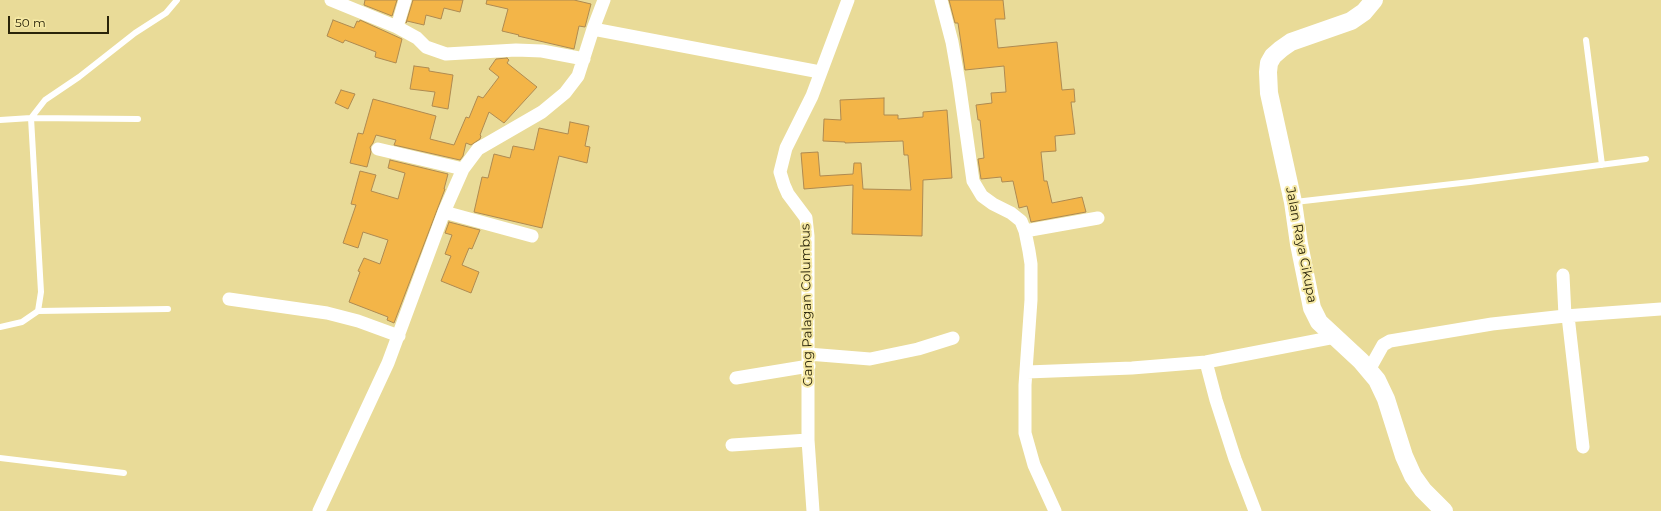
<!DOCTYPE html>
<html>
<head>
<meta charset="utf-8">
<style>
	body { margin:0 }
	#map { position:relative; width:1661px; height:511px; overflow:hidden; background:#e9db98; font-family:Montserrat,sans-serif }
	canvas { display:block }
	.scale { position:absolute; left:8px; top:16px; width:101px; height:18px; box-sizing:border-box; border:2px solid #2a2409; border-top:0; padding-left:5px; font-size:12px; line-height:14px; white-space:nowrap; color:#2a2409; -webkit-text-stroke:3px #f6e9a5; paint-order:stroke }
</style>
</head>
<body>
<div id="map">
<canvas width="1661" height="511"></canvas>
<div class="scale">50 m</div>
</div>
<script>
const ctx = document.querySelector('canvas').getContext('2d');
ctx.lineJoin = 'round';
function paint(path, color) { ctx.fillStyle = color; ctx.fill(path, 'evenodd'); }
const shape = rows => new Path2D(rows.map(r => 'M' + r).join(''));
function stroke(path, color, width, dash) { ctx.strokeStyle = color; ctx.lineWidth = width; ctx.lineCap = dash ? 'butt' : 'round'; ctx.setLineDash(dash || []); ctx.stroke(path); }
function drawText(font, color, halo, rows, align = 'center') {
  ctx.font = font + ' Montserrat,sans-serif'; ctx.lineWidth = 4; ctx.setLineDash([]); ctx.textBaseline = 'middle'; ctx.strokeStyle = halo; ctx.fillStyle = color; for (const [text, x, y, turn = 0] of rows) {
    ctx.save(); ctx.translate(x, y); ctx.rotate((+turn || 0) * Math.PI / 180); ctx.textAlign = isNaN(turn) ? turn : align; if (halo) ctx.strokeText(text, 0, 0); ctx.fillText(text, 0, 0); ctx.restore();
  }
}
const building = shape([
	[365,0,397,0,392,16,364,5,365,0],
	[413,0,463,0,460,12,444,8,441,19,426,15,424,25,407,21,406,23,413,0],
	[487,0,574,0,591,4,585,27,579,26,574,49,518,36,519,35,502,31,508,9,486,4,487,0],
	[949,0,1003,0,1005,19,995,19,998,48,1057,42,1062,90,1074,89,1075,102,1071,102,1075,134,1055,136,1056,151,1041,152,1044,181,1047,181,1052,203,1082,197,1086,212,1031,222,1027,206,1019,208,1013,181,1002,182,1001,177,981,179,978,159,984,158,980,120,978,120,976,105,992,103,991,93,1006,92,1004,66,965,70,958,23,955,23,949,0],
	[333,20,354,28,357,21,359,22,360,20,402,39,396,63,375,57,376,52,345,40,343,43,327,36,333,20],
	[507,58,509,60,507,63,537,87,504,123,489,112,480,135,481,136,480,139,471,145,466,143,463,156,460,160,394,145,396,140,376,135,373,143,370,147,371,152,367,167,350,163,358,133,363,134,373,99,436,116,430,139,454,145,466,117,469,118,478,96,483,98,499,77,489,69,496,59,507,58],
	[414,66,429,68,429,71,453,75,448,109,432,106,435,92,410,89,414,66],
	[341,90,355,94,348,109,335,103,341,90],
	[884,98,884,115,898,115,898,119,923,117,923,112,947,110,952,178,923,180,922,236,852,234,853,185,804,189,801,153,818,152,820,176,853,174,854,163,861,163,863,189,911,190,908,155,904,155,903,141,845,143,845,142,823,141,824,119,841,120,840,100,884,98],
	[570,122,589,126,585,146,590,147,587,163,559,156,542,228,474,212,482,177,488,178,494,154,510,158,513,146,534,150,539,128,568,134,570,122],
	[390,160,448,174,444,189,445,189,394,323,387,320,388,317,349,302,360,272,358,271,364,258,380,264,388,240,363,232,358,248,343,243,356,205,351,204,360,171,376,175,371,191,398,199,405,173,388,168,390,160],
	[449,222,480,230,472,249,469,248,462,265,479,272,471,293,441,281,451,256,445,254,452,235,445,233,449,222]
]);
paint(building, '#f3b548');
stroke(building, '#ae8a51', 1);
stroke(shape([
	[1586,40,1602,165],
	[0,120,31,118,138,119],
	[1295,202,1470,182,1646,159],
	[168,309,38,311,41,292,31,118,45,100,79,77,135,33,166,13,177,0],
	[0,327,22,322,38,311],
	[0,458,124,473]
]), '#fff', 6);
stroke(shape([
	[331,0,397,27,417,38,426,47,446,54,516,50,542,51,584,59],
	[941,0,952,42,959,82,973,181,982,196,993,204,1011,213,1021,221,1025,231,1029,251,1031,264,1031,300,1025,385,1025,433,1034,465,1055,511],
	[397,27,405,0],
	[593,29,820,72],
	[378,149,463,169],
	[444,212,532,236],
	[1025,231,1098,218],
	[1563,275,1565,316],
	[229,299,327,313,358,321,399,336],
	[1568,316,1583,447],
	[808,354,870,359,918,349,953,338],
	[1206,362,1216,400,1235,459,1255,511],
	[1369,370,1383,345,1390,341,1492,324,1565,316,1661,309],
	[1027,372,1132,368,1206,362,1335,337],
	[736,378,809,366],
	[732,445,808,440],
	[319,511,388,363,444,212,463,169,478,149,542,112,565,93,578,76,593,29,604,0],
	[813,511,808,440,808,236,806,218,788,194,784,185,780,172,786,148,812,96,848,0]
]), '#fff', 13);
stroke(shape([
	[1374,0,1364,12,1351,21,1291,42,1281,49,1273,56,1269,63,1268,72,1269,93,1293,202,1299,244,1312,308,1319,322,1361,361,1377,380,1386,399,1404,456,1413,476,1423,490,1444,511]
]), '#fff', 18);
drawText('13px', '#2a2409', '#f6e9a5', [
	["Jalan Raya Cikupa",1301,245,79],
	["Gang Palagan Columbus",807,305,-91]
]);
</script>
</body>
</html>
